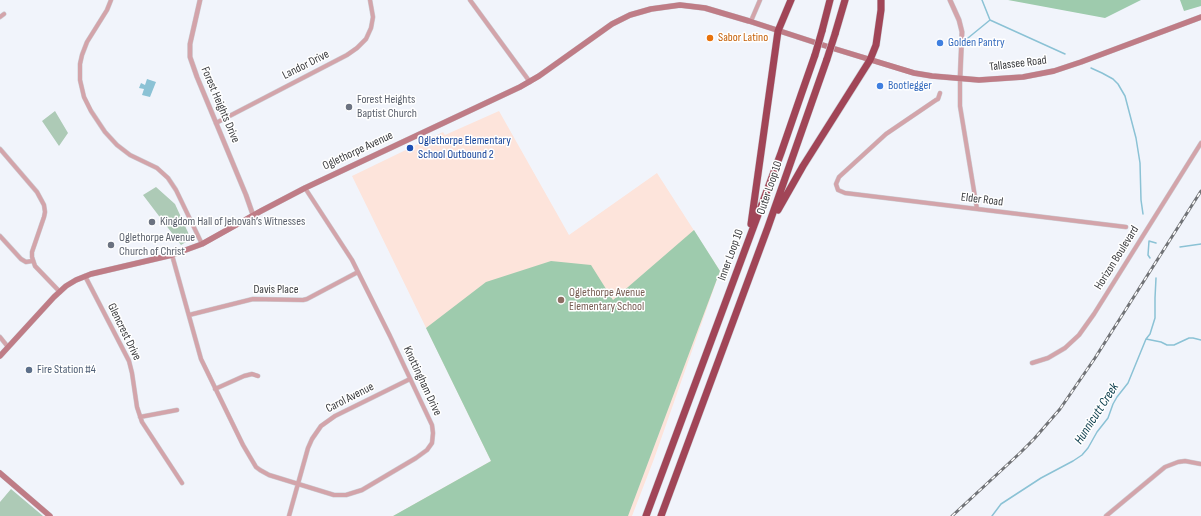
<!DOCTYPE html>
<html>
<head>
<meta charset="utf-8">
<style>
	body { margin:0 }
	canvas { display:block; background:#f1f4fb }
</style>
</head>
<body>
<canvas width="1201" height="516"></canvas>
<script>
const ctx = document.querySelector('canvas').getContext('2d');
ctx.lineJoin = 'round';
function paint(path, color) { ctx.fillStyle = color; ctx.fill(path, 'evenodd'); }
const shape = rows => new Path2D(rows.map(r => 'M' + r).join(''));
function stroke(path, color, width, dash) { ctx.strokeStyle = color; ctx.lineWidth = width; ctx.lineCap = dash ? 'butt' : 'round'; ctx.setLineDash(dash || []); ctx.stroke(path); }
function drawText(font, color, halo, rows, align = 'center') {
  ctx.font = font + ' "Sofia Sans Condensed",sans-serif'; ctx.lineWidth = 3; ctx.setLineDash([]); ctx.textBaseline = 'middle'; ctx.strokeStyle = halo; ctx.fillStyle = color; for (const [text, x, y, turn = 0] of rows) {
    ctx.save(); ctx.translate(x, y); ctx.rotate((+turn || 0) * Math.PI / 180); ctx.textAlign = isNaN(turn) ? turn : align; if (halo) ctx.strokeText(text, 0, 0); ctx.fillText(text, 0, 0); ctx.restore();
  }
}
paint(shape([
	[499,111,569,235,657,173,720,271,654,459,632,516,393,516,491,461,352,176,443,132,445,135]
]), '#fde4db');
paint(shape([
	[55,111,68,133,59,146,42,121],
	[156,187,175,204,191,239,181,245,143,195],
	[11,489,43,516,0,516,0,502]
]), '#adcab6');
paint(shape([
	[1008,0,1141,0,1105,18],
	[1180,0,1201,0,1201,6,1184,11],
	[694,230,720,271,628,516,393,516,491,461,426,328,486,282,551,261,591,265,613,300]
]), '#9ecbad');
paint(shape([
	[147,79,156,82,150,97,142,95,144,89,139,88,141,83,145,85]
]), '#8bc2d5');
stroke(shape([
	[982,0,990,20,1065,54],
	[968,38,990,20],
	[1091,68,1102,73,1113,79,1118,84,1125,96,1136,138,1140,163,1141,200,1143,214],
	[1180,247,1201,244],
	[1150,258,1148,255,1149,241,1156,243],
	[1146,339,1161,342,1167,345,1174,345,1189,338,1193,338,1201,340],
	[992,516,1001,504,1041,478,1073,461,1082,455,1088,448,1097,432,1108,418,1113,404,1117,397,1128,383,1146,339,1150,334,1155,318,1155,298,1156,278]
]), '#8bc2d5', 1.5);
const minor = shape([
	[111,0,107,10,87,42,82,55,80,64,80,80,84,97,91,111,105,132,117,145,130,155,157,168,168,178,176,190,202,244],
	[470,0,530,82],
	[0,17,4,14],
	[751,21,760,0],
	[960,79,960,106,977,209],
	[940,93,938,99,936,100,886,134,839,177,836,184,838,190,845,193,1126,227],
	[216,123,347,55,357,48,366,39,371,28,373,17,370,0],
	[0,149,37,192,44,205,45,212,44,217,32,252,32,257,35,266,60,292],
	[0,236,21,259,26,262,32,261],
	[172,255,201,359,243,445,256,467,260,470,269,475,334,495,346,495,362,490,416,458,427,450,432,443,433,433,432,425,390,336,352,260,305,188],
	[85,276,129,361,132,373,137,407,142,422,182,483],
	[189,315,253,299,303,300,307,299,358,272],
	[0,337,8,347],
	[1032,363,1048,358,1065,348,1079,335,1094,314,1201,143],
	[215,389,244,376,252,374,258,376],
	[140,417,177,410],
	[289,516,308,448,312,439,321,426,335,416,410,379],
	[1106,516,1165,467,1178,462,1185,461,1201,464]
]);
const tertiary = shape([
	[200,0,190,44,190,57,197,77,246,195,253,215],
	[950,0,959,20,962,32,960,79]
]);
const secondary = shape([
	[0,356,54,297,66,286,76,280,91,274,172,255,202,244,261,211,305,188,520,87,539,76,612,24,630,15,651,9,680,5,705,8,749,21,832,48,914,73,932,76,979,80,1023,77,1054,71,1081,62,1201,17],
	[0,473,50,516]
]);
const motorway = shape([
	[822,31,830,0],
	[835,34,845,0],
	[778,210,803,166,870,60,876,45,881,10,881,0],
	[751,224,778,31,791,0],
	[646,516,781,153,801,95,815,55],
	[661,516,768,227,827,59]
]);
stroke(minor, '#cdcfd5', 5);
stroke(tertiary, '#cdcfd5', 5.5);
stroke(secondary, '#cdcfd5', 6);
stroke(motorway, '#cdcfd5', 8);
stroke(minor, '#d3a4aa', 4);
stroke(tertiary, '#d3a4aa', 4.5);
stroke(secondary, '#bf7c86', 5.5);
stroke(motorway, '#a14557', 7);
const rail = shape([
	[952,516,1020,453,1034,439,1060,409,1095,358,1201,191]
]);
stroke(rail, '#717377', 3);
stroke(rail, '#fff', 1.5, [4.5]);
const motorwayBridge = shape([
	[815,55,822,31],
	[827,59,835,34]
]);
stroke(motorwayBridge, '#cdcfd5', 8, []);
stroke(motorwayBridge, '#a14557', 7);
for (const [x, y, r, color] of [
	[710,38,4,"#e8710a"],
	[940,43,4,"#3f7fe0"],
	[880,86,4,"#3f7fe0"],
	[349,107,4,"#6b7280"],
	[410,148,4,"#1a4fb4"],
	[152,222,4,"#6b7280"],
	[111,245,4,"#6b7280"],
	[561,300,4,"#8d6e63"],
	[29,370,4,"#5c6f8a"]
]) { const dot = new Path2D(); dot.arc(x, y, r, 0, 2 * Math.PI); ctx.fillStyle = color; ctx.fill(dot); stroke(dot, '#fff', 1.5); }
drawText('12px', '#c56008', '#fff', [
	["Sabor Latino",718,38]
], 'left');
drawText('12px', '#366cbe', '#fff', [
	["Golden Pantry",948,43],
	["Bootlegger",888,86]
], 'left');
drawText('12px', '#3b3c3f', '#fff', [
	["Tallassee Road",1018,64,-7],
	["Landor Drive",306,65,-27],
	["Forest Heights Drive",220,105,67],
	["Oglethorpe Avenue",358,151,-25],
	["Outer Loop 10",770,188,-71],
	["Elder Road",982,200,7],
	["Inner Loop 10",731,255,-70],
	["Horizon Boulevard",1117,258,-58],
	["Davis Place",276,290],
	["Glencrest Drive",124,332,64],
	["Knottingham Drive",422,381,65],
	["Carol Avenue",350,398,-27]
]);
drawText('12px', '#5b616d', '#fff', [
	["Forest Heights",357,100],
	["Baptist Church",357,114],
	["Kingdom Hall of Jehovah’s Witnesses",160,222],
	["Oglethorpe Avenue",119,238],
	["Church of Christ",119,252]
], 'left');
drawText('12px', '#164399', '#fff', [
	["Oglethorpe Elementary",418,141],
	["School Outbound 2",418,155]
], 'left');
drawText('12px', '#785e54', '#fff', [
	["Oglethorpe Avenue",569,293],
	["Elementary School",569,307]
], 'left');
drawText('12px', '#4e5e75', '#fff', [
	["Fire Station #4",37,370]
], 'left');
drawText('italic 13px', '#063948', '#fff', [
	["Hunnicutt Creek",1097,414,-57]
]);
</script>
</body>
</html>
